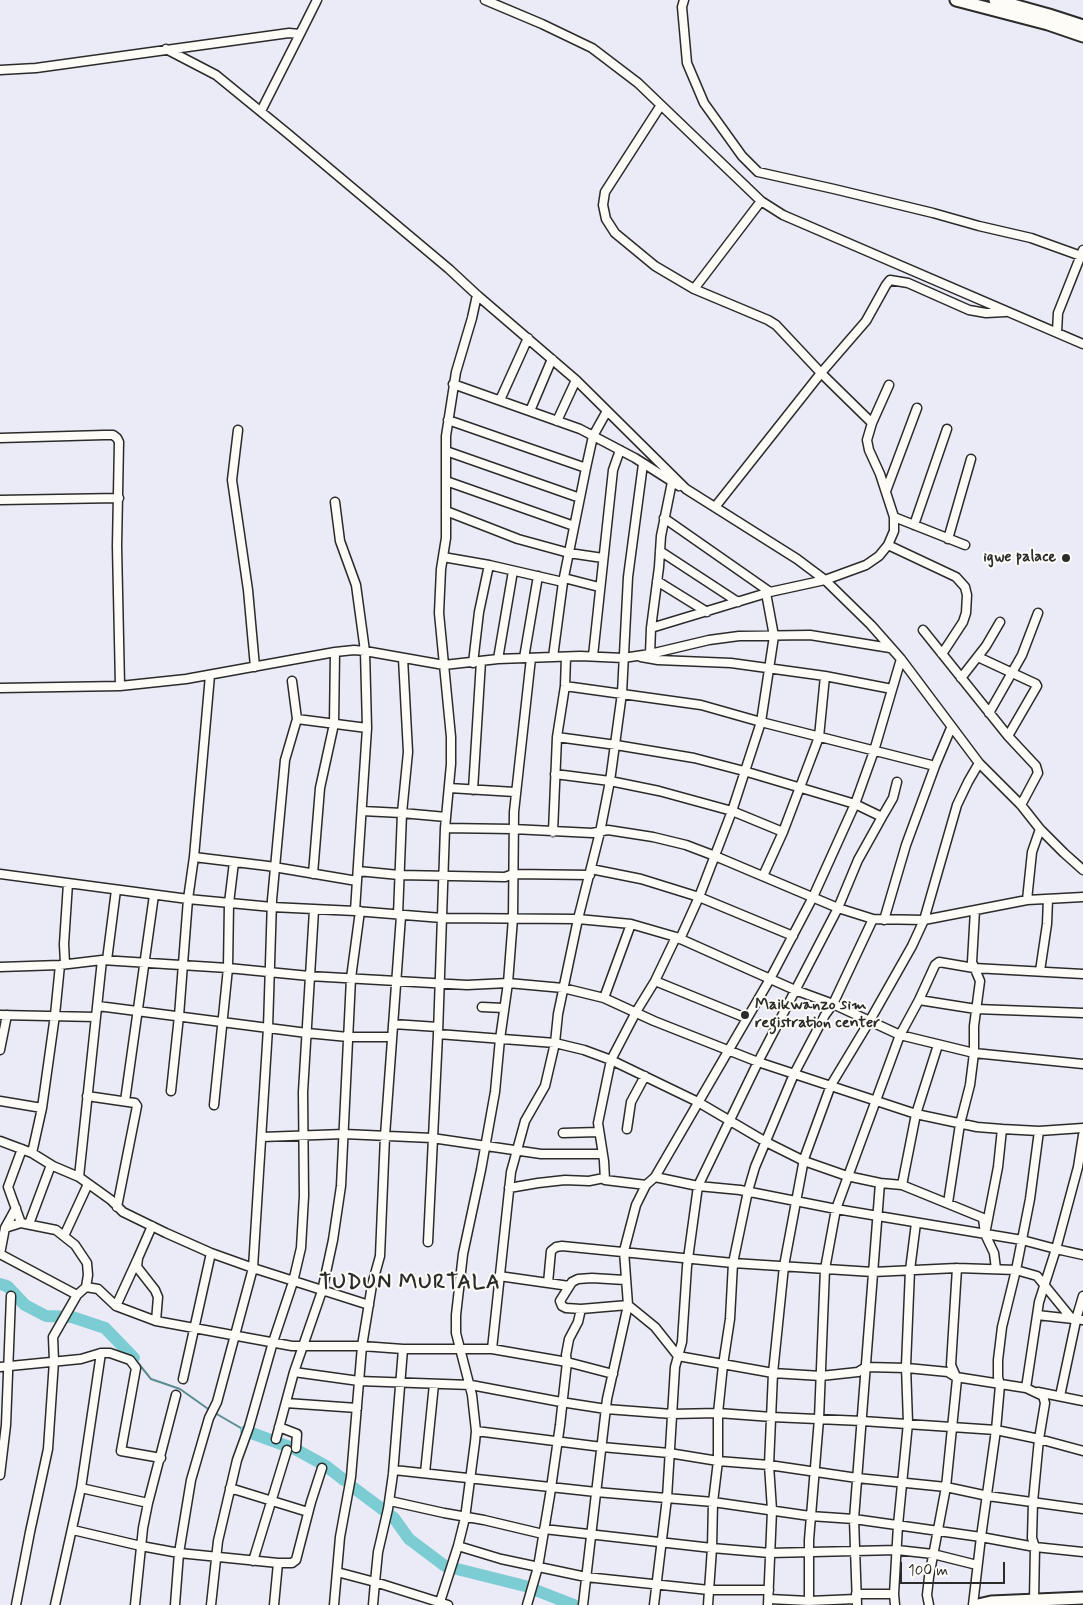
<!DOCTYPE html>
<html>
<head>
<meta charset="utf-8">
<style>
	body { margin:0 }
	#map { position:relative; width:1083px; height:1605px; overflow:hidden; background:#eaebf7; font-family:Mynerve,sans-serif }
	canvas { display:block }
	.scale { position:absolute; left:900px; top:1562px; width:105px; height:22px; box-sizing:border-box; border:2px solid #2b2b2b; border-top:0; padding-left:6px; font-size:15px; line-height:18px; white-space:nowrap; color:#2b2b2b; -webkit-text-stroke:4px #fdfcf7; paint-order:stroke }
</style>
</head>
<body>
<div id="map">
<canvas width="1083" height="1605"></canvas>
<div class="scale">100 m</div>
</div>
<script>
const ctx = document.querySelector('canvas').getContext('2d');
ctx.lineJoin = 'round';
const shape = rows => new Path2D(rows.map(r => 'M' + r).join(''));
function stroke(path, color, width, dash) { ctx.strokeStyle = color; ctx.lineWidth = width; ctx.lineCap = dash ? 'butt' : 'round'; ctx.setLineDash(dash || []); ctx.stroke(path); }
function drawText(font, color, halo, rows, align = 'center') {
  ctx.font = font + ' Mynerve,sans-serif'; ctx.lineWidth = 4; ctx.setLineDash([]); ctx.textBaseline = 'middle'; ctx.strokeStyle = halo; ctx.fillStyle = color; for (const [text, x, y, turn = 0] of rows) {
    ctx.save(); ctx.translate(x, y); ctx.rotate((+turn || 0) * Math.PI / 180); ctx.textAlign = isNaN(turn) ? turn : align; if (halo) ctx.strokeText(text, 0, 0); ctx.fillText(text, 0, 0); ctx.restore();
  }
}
stroke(shape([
	[134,1358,151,1379,180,1389,211,1411],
	[215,1413,246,1431]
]), '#5c8c90', 2);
stroke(shape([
	[0,1284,7,1286,25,1305,46,1316,72,1317,105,1328,134,1358],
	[246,1431,295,1449,326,1466,344,1480],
	[354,1488,394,1518,409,1539,445,1566,525,1586,574,1605]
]), '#7ccdd3', 12);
const street = shape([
	[485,0,542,24,592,48,638,83,761,201,783,215,1083,344],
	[684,0,682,7,687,63,704,103,742,156,758,172,834,189,933,213,979,226,1031,238,1081,256],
	[166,49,216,75,287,133,449,269,477,295,576,380,686,489,797,559,825,580,871,625,901,659,979,763,1021,805,1040,829,1064,853,1083,870],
	[0,70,36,68,289,33,300,34,317,0],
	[661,105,605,192,603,205,606,219,615,233,655,266,694,289,768,320,776,325,821,373,872,423],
	[261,111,300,34],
	[694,289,761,201],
	[1057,332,1058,313,1083,250],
	[453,384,580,429,635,458,679,486],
	[500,400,528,338],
	[530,411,552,359],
	[448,420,586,468],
	[557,421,576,380],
	[238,430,232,480,248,590,255,667],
	[0,438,104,435,113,435,117,438,119,442,117,546,120,686],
	[446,451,580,498],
	[446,481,574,526],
	[886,491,917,408],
	[0,500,119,498],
	[335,502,340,541,356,585,365,651,367,728,355,911],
	[715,507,821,373,866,321,886,285,890,280,908,283,969,310,986,313,1005,312],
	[446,511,518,539,569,553,603,558],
	[894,517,965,545],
	[664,518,770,592],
	[914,525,947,429],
	[948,539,971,459],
	[888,545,956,577,965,587,967,595,966,613,963,622,942,654],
	[660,551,738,602],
	[443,557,489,565,563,582],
	[564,578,599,587],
	[657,581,707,612],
	[651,628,770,592,825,580,866,565,879,556,888,545,894,531,894,517,880,474,869,450,867,440,872,423,889,385],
	[923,630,1008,736,1036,766,1038,773,1021,805],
	[650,654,651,628,659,567,661,536,672,482],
	[593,656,613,470,620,450],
	[553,657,563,582,586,468,593,436,607,411],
	[641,657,658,660,731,663,825,676,892,689],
	[978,657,1036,684,1037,686,1008,736],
	[524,658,538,576],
	[498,659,513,571],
	[473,663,479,612,489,565],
	[961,678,986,646,1000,622],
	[565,686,701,705,761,722,935,766],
	[0,688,120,686,186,679,335,652,354,650,365,651,444,665,498,659,580,656,623,658,650,654,709,640,739,636,810,635,890,648],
	[989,713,1022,655,1038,613],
	[297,719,367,728],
	[557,737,616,745,694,758,744,771,855,804,882,817,858,860,838,908,758,1062,698,1186,687,1266,682,1342,675,1367,667,1498,654,1605],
	[555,774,610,781,659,791,732,811,783,832,763,876],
	[449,788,515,792],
	[473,790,481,661],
	[362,811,402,813,446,817],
	[882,817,893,798,897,782],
	[445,828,513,829,592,833,608,830,653,837,686,845,715,856,838,908,873,919,924,920,1027,900,1083,897],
	[553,832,557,737,565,686,566,657],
	[783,832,819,737,825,676],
	[194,857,268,866,357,881],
	[591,869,641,879,699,897,793,936],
	[358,871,399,875,505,877,513,874,590,875],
	[0,874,188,899,272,907,355,911,442,918,578,919,631,924,676,937,795,990,833,1004,900,1035,974,1053,1083,1064],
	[313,874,320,788,334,724,335,652],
	[1027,900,1032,852,1040,829],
	[398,915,402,813,408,752,403,658],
	[873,919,833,1004,825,1015,794,1074,755,1167,748,1191,733,1263,730,1319,723,1365,718,1413,718,1461,713,1502,712,1548,770,1553,897,1550,933,1554,977,1565],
	[884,920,906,845,935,766,951,728],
	[680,939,699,897,732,811,761,722,774,636,766,593],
	[107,960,116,890],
	[65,964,64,944,68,883],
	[0,967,60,965,102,960,228,968,309,976,467,985,508,983,563,988,604,998,654,1021,758,1062,916,1114,977,1127,1002,1129,1039,1131,1083,1128],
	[1040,971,1047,924,1048,899],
	[655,981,746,1018],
	[604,998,631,924],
	[919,1000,976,1009,1083,1013],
	[98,1006,307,1033,348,1037,392,1037],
	[482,1007,504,1008],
	[0,1015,96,1017],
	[393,1024,438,1027],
	[438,1034,555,1043,584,1050,611,1060,698,1102,766,1142,804,1161,847,1176,880,1183,902,1185,983,1218,985,1234,994,1253,996,1269],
	[0,1050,7,1015],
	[171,1091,179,1016,188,899,194,857,210,675],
	[87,1096,135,1103,137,1106,117,1207],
	[0,1101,42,1108],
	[125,1101,154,895],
	[214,1105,228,968,229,903,234,862],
	[627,1129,631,1102,645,1076],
	[563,1133,598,1132],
	[262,1137,344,1134,432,1138,541,1154,601,1154],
	[0,1141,32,1153,53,1166,79,1177,111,1200,123,1212,166,1233,211,1253,253,1268,369,1305],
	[22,1149,8,1187,21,1223,5,1228,0,1254,77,1295],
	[32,1153,42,1108,55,1015,60,965],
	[79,1177,102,960],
	[655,1177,698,1186,740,1190,836,1209,1022,1240,1056,1249,1083,1255],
	[646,1185,605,1180,604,1161,598,1123,611,1060,636,1012,655,981,676,937],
	[902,1185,916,1114,938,1045],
	[509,1188,538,1183,565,1180,589,1181,604,1178],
	[948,1203,960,1124,970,1085,974,1053,974,1026,980,981,972,962,975,910],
	[21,1223,56,1230,75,1245,87,1263,88,1275,86,1287],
	[29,1224,51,1165],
	[152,1226,138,1258,137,1267,155,1290,158,1297,156,1321],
	[5,1228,16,1208],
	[986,1229,998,1167,1002,1129],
	[64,1236,88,1184],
	[428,1242,438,1034,445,828,451,764,451,737,439,613,441,569,446,538,446,436,456,372,472,318,477,295],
	[499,1276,569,1286],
	[625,1280,592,1278,578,1279,572,1282,560,1301,562,1306,566,1308,581,1309,628,1305,655,1327,678,1356,773,1373,821,1376,858,1372,866,1367,907,1368,948,1372,956,1377,1026,1388,1043,1396,1045,1403,1039,1439,1033,1502,1032,1538,1035,1547,1034,1601],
	[548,1283,551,1251,556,1247,562,1246,733,1263,873,1272,957,1268,1016,1270,1037,1276,1072,1319],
	[116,1306,156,1321,292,1346,362,1346,372,1285,380,1256,385,1136,401,916],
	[1037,1315,1083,1320],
	[492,1349,511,1172,525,1121,545,1086,555,1043,558,1014,578,919,600,832,610,781,622,693,628,577,643,464],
	[0,1367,81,1359,101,1353,110,1353,130,1360,136,1368,121,1451,161,1458],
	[294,1372,359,1381,471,1385,561,1402,606,1409,672,1414,718,1413,772,1417,862,1421,996,1430,1039,1439,1083,1451],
	[183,1379,211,1253],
	[1026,1388,1039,1302,1056,1249,1078,1167,1083,1135],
	[1038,1392,1083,1401],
	[1060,1396,1077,1316,1083,1296],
	[286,1403,357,1408],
	[279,1427,297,1434,296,1448],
	[476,1431,602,1447,669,1453,718,1461,769,1465,857,1478,946,1487,988,1496,1083,1509],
	[276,1439,294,1372,322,1291,333,1240,341,1186,351,978,360,911],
	[394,1470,596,1492,713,1502,810,1516,854,1519,981,1537,1035,1547,1083,1552],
	[425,1473,434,1384],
	[0,1475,6,1425,11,1296],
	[81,1488,148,1503],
	[230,1488,308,1512],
	[390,1501,444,1513,484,1520,543,1534],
	[544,1529,712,1548,708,1605],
	[73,1530,141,1546,179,1553,278,1563,292,1563,296,1560,311,1502,322,1468],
	[458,1546,501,1559,586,1577,709,1590,769,1590],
	[253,1561,287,1450],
	[337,1572,375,1582,378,1552,388,1509,393,1474,403,1349,492,1349,567,1362,613,1374],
	[856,1594,894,1594],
	[769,1599,809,1601,856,1599],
	[16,1605,30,1532,48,1449,54,1361,53,1337,77,1295,86,1287,98,1289,116,1306,138,1258],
	[55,1605,81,1488,101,1353],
	[135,1605,143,1528,148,1503,176,1395],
	[175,1605,179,1553,191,1480,209,1418,217,1402,253,1268,268,1028,272,900,285,760,297,719,292,681],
	[211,1605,218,1541,237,1460,249,1427,273,1342,293,1282,301,1248,304,1196,303,1092,314,910],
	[274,1605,278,1563],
	[334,1605,340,1537,351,1477,362,1346,403,1349],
	[373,1605,375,1582,448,1605],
	[439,1605,458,1546,465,1518,475,1442,476,1431,472,1395,456,1333,456,1315,463,1254,481,1170,495,1092,500,1039,508,983,513,918,514,812,531,658],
	[527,1605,538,1567,550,1495,560,1425,567,1362,566,1355,569,1339,578,1322,581,1309],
	[583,1605,607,1399,628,1305,624,1251,636,1205,646,1185,655,1177,770,979,813,897,855,804,874,751,901,659],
	[768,1605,772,1510,769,1465,773,1373,784,1266,804,1159,831,1085,869,1022,912,946,924,920,957,805,968,782,979,763],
	[809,1605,809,1540,819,1419,825,1269,836,1209,900,1035,919,1000,935,965,939,962,974,968,1083,974],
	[857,1605,854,1519,880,1183],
	[895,1605,894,1594,898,1525,908,1423,906,1366,910,1270,916,1223],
	[929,1605,927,1595,929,1577,946,1487,957,1379,951,1365,957,1268],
	[973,1605,981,1537,996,1430,1000,1385,998,1377,998,1360,1002,1327,1016,1270,1030,1199,1039,1131]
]);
const secondary = shape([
	[956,0,1048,24,1083,36],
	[995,0,1049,15,1083,26],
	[978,1605,991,1602,1083,1598]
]);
stroke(street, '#2b2b2b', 11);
stroke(secondary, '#2b2b2b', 15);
stroke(street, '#fdfcf7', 8);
stroke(secondary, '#fdfcf7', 11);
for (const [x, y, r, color] of [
	[1066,558,5,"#2b2b2b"],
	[745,1015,5,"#2b2b2b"]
]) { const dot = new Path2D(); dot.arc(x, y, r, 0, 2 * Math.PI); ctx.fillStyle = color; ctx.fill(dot); stroke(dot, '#fdfcf7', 2); }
drawText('bold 16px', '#2b2b2b', '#fdfcf7', [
	["igwe palace",1056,558],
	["Maikwanzo sim",755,1006,"left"],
	["registration center",755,1024,"left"]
], 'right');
ctx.letterSpacing = '1px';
drawText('bold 21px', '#2b2b2b', '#fdfcf7', [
	["TUDUN MURTALA",410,1284]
]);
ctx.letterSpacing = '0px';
</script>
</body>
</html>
